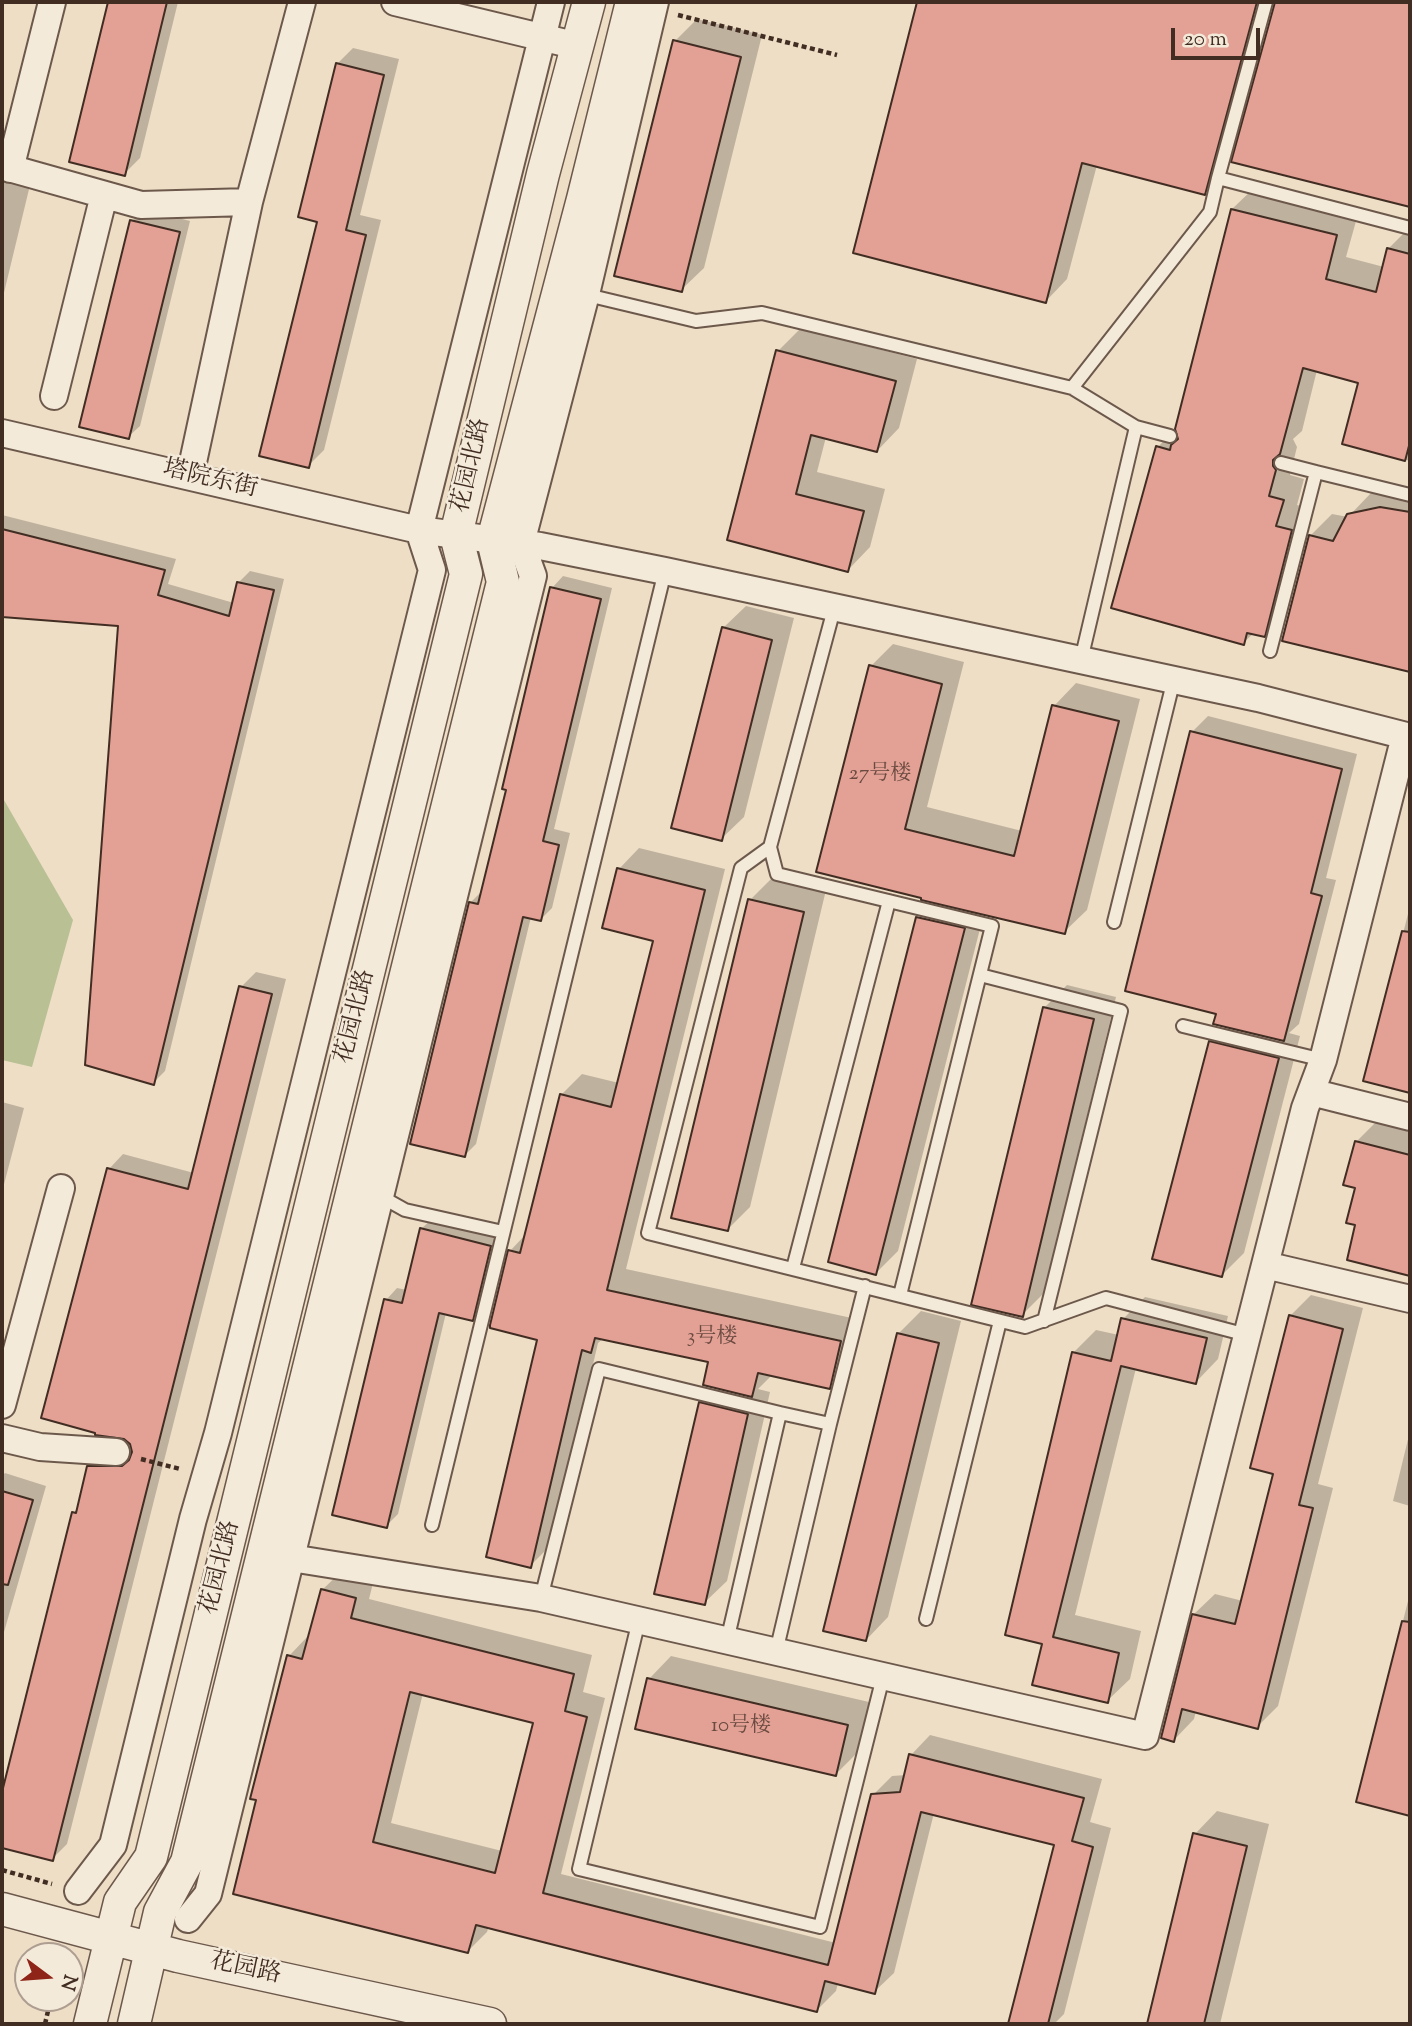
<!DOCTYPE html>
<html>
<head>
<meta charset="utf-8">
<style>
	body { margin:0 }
	#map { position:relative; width:1412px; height:2026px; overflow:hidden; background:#eedec6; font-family:"Sorts Mill Goudy",serif }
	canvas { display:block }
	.frame { position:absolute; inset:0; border:4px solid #422d23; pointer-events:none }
	.north { position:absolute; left:14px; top:1942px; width:70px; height:70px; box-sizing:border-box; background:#f4eada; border:2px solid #ad9e91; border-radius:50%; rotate:106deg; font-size:19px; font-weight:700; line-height:28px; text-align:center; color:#422d23 }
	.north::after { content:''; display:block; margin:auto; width:24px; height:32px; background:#8f2418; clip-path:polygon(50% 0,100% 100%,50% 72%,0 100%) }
	.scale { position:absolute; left:1171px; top:28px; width:89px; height:32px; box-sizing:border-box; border:4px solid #422d23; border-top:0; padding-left:9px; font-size:21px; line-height:24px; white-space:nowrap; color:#422d23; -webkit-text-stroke:5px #f4eada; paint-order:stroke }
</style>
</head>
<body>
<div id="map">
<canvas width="1412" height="2026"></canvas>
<div class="frame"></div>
<div class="north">N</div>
<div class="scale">20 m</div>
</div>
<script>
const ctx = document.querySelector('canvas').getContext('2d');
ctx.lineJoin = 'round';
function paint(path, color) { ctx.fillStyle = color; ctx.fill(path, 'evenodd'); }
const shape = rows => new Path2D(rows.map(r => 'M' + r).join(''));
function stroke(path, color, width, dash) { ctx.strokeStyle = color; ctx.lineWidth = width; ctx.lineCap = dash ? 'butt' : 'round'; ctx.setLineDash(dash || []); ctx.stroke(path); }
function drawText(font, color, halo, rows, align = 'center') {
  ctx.font = font + ' "Sorts Mill Goudy","Noto Serif SC",serif'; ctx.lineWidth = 5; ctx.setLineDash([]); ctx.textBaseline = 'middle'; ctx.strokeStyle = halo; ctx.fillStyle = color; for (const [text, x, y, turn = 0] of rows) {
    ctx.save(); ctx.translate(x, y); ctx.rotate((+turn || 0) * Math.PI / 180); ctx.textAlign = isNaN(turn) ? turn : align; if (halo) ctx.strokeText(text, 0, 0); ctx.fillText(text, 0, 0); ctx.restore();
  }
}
paint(shape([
	[2,799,4,800,73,920,32,1067,2,1060]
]), '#b9c194');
paint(shape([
	[110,2,178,2,140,158,124,174,71,161],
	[919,2,1273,2,1226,171,1205,193,1097,165,1067,279,1046,301,855,252],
	[1277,2,1410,2,1410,205,1234,161],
	[697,19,762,35,704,268,681,290,675,41],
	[353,48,399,59,360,215,381,220,324,450,308,466,319,220,337,64],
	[2,174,31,181,2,301],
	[1254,188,1358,214,1346,257,1384,267,1389,248,1410,227,1410,461,1344,443,1360,382,1317,370,1302,431,1293,439,1297,447,1290,475,1304,479,1297,505,1313,509,1286,613,1264,635,1254,633,1243,643,1158,447,1177,427,1232,209],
	[144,209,190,221,140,426,128,437,132,221],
	[800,329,917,359,899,428,877,451,826,437,817,472,885,489,870,547,848,570,729,539,778,351],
	[1403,486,1410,487,1410,670,1284,640,1311,535,1332,514,1348,517,1371,493],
	[2,515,176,559,168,584,234,603,238,583,250,571,284,579,165,1071,153,1083,120,624,2,615],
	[563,576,612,588,554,829,570,833,552,908,541,919,531,917,476,1144,465,1155,470,903,483,890,508,788,552,588],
	[746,606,794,618,744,817,721,839,723,628],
	[893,644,964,662,927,807,1022,831,1054,706,1076,683,1140,699,1087,910,1064,932,984,913,898,1251,876,1273,918,918,934,901,819,870,871,666],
	[1208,716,1357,754,1326,878,1336,880,1299,1024,1289,1033,1300,1036,1244,1253,1222,1275,1211,1042,1227,1026,1218,1013,1192,732],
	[639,848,725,869,626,1269,861,1320,850,1366,829,1387,772,1375,758,1389,770,1392,727,1581,704,1603,700,1403,716,1387,710,1361,604,1338,598,1343,551,1545,530,1566,539,1338,510,1251,526,1234,561,1095,582,1074,619,1083,655,940,619,869],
	[771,879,826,890,750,1207,727,1230,749,901],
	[1410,906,1410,1091,1366,1080],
	[256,972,286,979,67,1844,52,1859,2,1846,2,1779,7,1780,74,1513,79,1508,89,1467,104,1452,133,1452,109,1169,123,1154,194,1173,241,987],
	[1067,985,1116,997,1044,1293,1022,1315,1045,1007],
	[2,1102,24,1108,2,1192],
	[1379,1119,1410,1127,1410,1275,1349,1258,1358,1224,1356,1142],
	[433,1218,502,1234,484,1307,472,1319,446,1313,398,1514,386,1526,386,1300,397,1288,407,1290,421,1229],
	[1311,1295,1363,1308,1318,1484,1333,1488,1278,1706,1257,1727,1196,1711,1194,1719,1174,1740,1163,1737,1194,1614,1215,1594,1243,1601,1275,1473,1290,1316],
	[1145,1297,1228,1316,1218,1359,1196,1382,1136,1368,1075,1615,1141,1631,1130,1679,1107,1701,1044,1642,1074,1352,1096,1330,1119,1335,1123,1319],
	[921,1311,961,1321,888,1617,866,1640,898,1334],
	[1410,1431,1410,1506,1393,1501],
	[5,1473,46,1486,2,1639,2,1476],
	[342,1571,374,1579,369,1599,592,1655,583,1692,605,1698,561,1874,836,1943,873,1795,892,1776,906,1775,911,1755,930,1735,1102,1779,1090,1822,1111,1828,1064,2014,1054,2024,1010,2024,1056,1844,934,1813,894,1973,874,1992,838,1983,836,1991,817,2010,489,1926,487,1932,468,1951,235,1893,289,1656,308,1636,310,1637,322,1590],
	[423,1693,536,1722,502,1851,391,1823],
	[1410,1593,1410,1815,1358,1801],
	[671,1656,869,1702,858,1752,836,1774,649,1679],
	[1217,1811,1269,1824,1220,2024,1148,2024,1195,1834]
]), '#0003');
const building = shape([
	[108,2,167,2,125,176,69,162,108,2],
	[917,2,1257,2,1205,195,1082,163,1046,303,853,253,917,2],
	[1275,2,1410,2,1410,207,1231,162,1275,2],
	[673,40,741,57,682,292,614,276,673,40],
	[336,63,384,75,346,230,366,235,309,468,259,456,317,222,298,217,336,63],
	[1231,209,1337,235,1326,279,1376,292,1387,248,1410,254,1410,442,1405,461,1342,444,1358,383,1303,368,1280,454,1273,460,1273,466,1276,470,1269,496,1284,500,1276,526,1292,530,1265,637,1247,633,1244,645,1111,608,1156,446,1170,450,1171,445,1178,439,1175,429,1231,209],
	[130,220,180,232,129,439,79,427,130,220],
	[776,350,896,381,877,452,811,435,796,494,864,511,848,572,727,540,776,350],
	[1380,507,1410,512,1410,672,1282,641,1309,535,1333,541,1347,514,1380,507],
	[2,529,165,570,158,595,229,616,237,582,274,590,154,1085,85,1065,118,626,2,617,2,529],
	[550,587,601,599,543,841,559,845,541,921,523,917,465,1157,410,1144,469,902,478,904,506,790,502,789,550,587],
	[722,627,772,640,722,841,671,828,722,627],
	[869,665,942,684,905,829,1014,856,1052,705,1119,721,1065,934,921,900,921,898,816,872,869,665],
	[1190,731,1342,769,1311,893,1322,896,1284,1041,1213,1024,1216,1014,1125,991,1190,731],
	[617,868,705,890,607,1290,841,1341,830,1389,758,1373,752,1397,703,1385,708,1362,595,1338,591,1353,582,1350,531,1568,486,1557,537,1340,490,1328,490,1325,508,1250,520,1253,560,1094,611,1107,653,941,602,928,617,868],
	[748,899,804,912,728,1231,671,1218,748,899],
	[916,917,965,928,876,1275,828,1262,916,917],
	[1402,931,1410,932,1410,1093,1363,1081,1402,931],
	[239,986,272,994,53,1861,2,1848,2,1792,72,1512,76,1513,87,1466,122,1466,129,1460,132,1452,130,1444,124,1439,95,1435,95,1433,41,1418,107,1168,188,1189,239,986],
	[1043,1007,1094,1019,1023,1317,971,1305,1043,1007],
	[1209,1041,1279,1058,1222,1277,1152,1259,1209,1041],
	[1355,1141,1410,1155,1410,1276,1347,1260,1355,1225,1346,1223,1355,1188,1343,1185,1355,1141],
	[420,1228,491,1246,473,1321,439,1313,387,1528,332,1515,384,1299,402,1303,420,1228],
	[1289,1315,1343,1329,1299,1505,1313,1508,1258,1729,1182,1709,1174,1742,1161,1738,1192,1614,1235,1624,1273,1474,1250,1468,1289,1315],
	[1121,1318,1207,1338,1196,1384,1121,1366,1053,1637,1119,1653,1108,1703,1032,1685,1042,1644,1005,1635,1072,1352,1111,1361,1121,1318],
	[897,1333,939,1343,866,1641,823,1631,897,1333],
	[699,1402,748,1414,705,1605,654,1594,699,1402],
	[2,1491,33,1500,8,1585,2,1584,2,1491],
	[321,1589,356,1598,351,1618,574,1674,565,1711,587,1717,543,1893,828,1965,871,1794,900,1792,909,1754,1084,1798,1072,1841,1093,1847,1048,2024,1008,2024,1054,1845,921,1812,875,1994,825,1981,817,2012,476,1925,468,1953,233,1894,256,1800,250,1799,287,1655,302,1659,321,1589],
	[410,1692,533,1723,495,1873,373,1842,410,1692],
	[1402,1621,1410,1622,1410,1816,1356,1802,1402,1621],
	[647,1678,848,1725,836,1776,635,1729,647,1678],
	[1193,1833,1247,1846,1204,2024,1147,2024,1193,1833]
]);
paint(building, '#e3a095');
stroke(building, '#422d23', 2);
const service = shape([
	[1218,178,1266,2],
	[583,294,696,321,762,313,1072,388,1136,427],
	[1072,388,1210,212,1218,178,1410,228],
	[1281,463,1316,472],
	[834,609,770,847,741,868,648,1233,1025,1327,1106,1298,1247,1335],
	[1270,651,1316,472,1410,495],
	[1081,660,1136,427,1170,436],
	[770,847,777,874,992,926,900,1295],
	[1114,922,1174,679],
	[980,975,1121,1011,1044,1321],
	[1183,1026,1323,1060],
	[380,1196,405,1210,503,1232],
	[793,1268,889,901],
	[830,1424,865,1286],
	[432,1525,665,571],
	[541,1598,599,1369,780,1413],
	[926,1619,1000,1321],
	[639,1620,579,1869,820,1927,883,1677],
	[727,1641,780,1413,830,1424,776,1652]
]);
const minor = shape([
	[395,2,578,46],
	[2,166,141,205,249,202],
	[10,169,52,2],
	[54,396,104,195],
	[2,433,419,530,540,546,665,571,1258,698,1410,737],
	[190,476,249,202,302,2],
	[1311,1092,1410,1117],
	[1265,1265,1410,1299],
	[2,1405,61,1188],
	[2,1438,40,1447,116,1452],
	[276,1549,291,1558,541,1598,1145,1736,1305,1108,1323,1060,1405,736],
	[78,1891,113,1845,193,1519,218,1433,432,570,419,530,551,2],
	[188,1919,208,1894,533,576,521,543,586,294,655,2]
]);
const tertiary = shape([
	[2,1909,178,1956,490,2024],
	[90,2024,120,1902,151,1857,466,574,456,535,543,174,589,2],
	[134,2024,160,1912,187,1862,503,582,493,540,583,199,632,2]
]);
stroke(service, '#6d594c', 16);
stroke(minor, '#6d594c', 30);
stroke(tertiary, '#6d594c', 35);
stroke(shape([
	[678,15,837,55],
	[141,1459,180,1469],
	[2,1870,52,1884],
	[45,2024,51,1998]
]), '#422d23', 4.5, [5, 3.5]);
stroke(service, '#f4eada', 12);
stroke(minor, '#f4eada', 26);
stroke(tertiary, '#f4eada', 32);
drawText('21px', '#6a4a40', null, [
	["27号楼",880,775],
	["3号楼",712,1338],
	["10号楼",741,1727]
]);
drawText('24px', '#422d23', '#f4eada', [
	["花园北路",473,466,-77],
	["塔院东街",210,481,13],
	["花园北路",357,1017,-76],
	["花园北路",222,1568,-76],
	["花园路",245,1970,12]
]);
</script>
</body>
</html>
